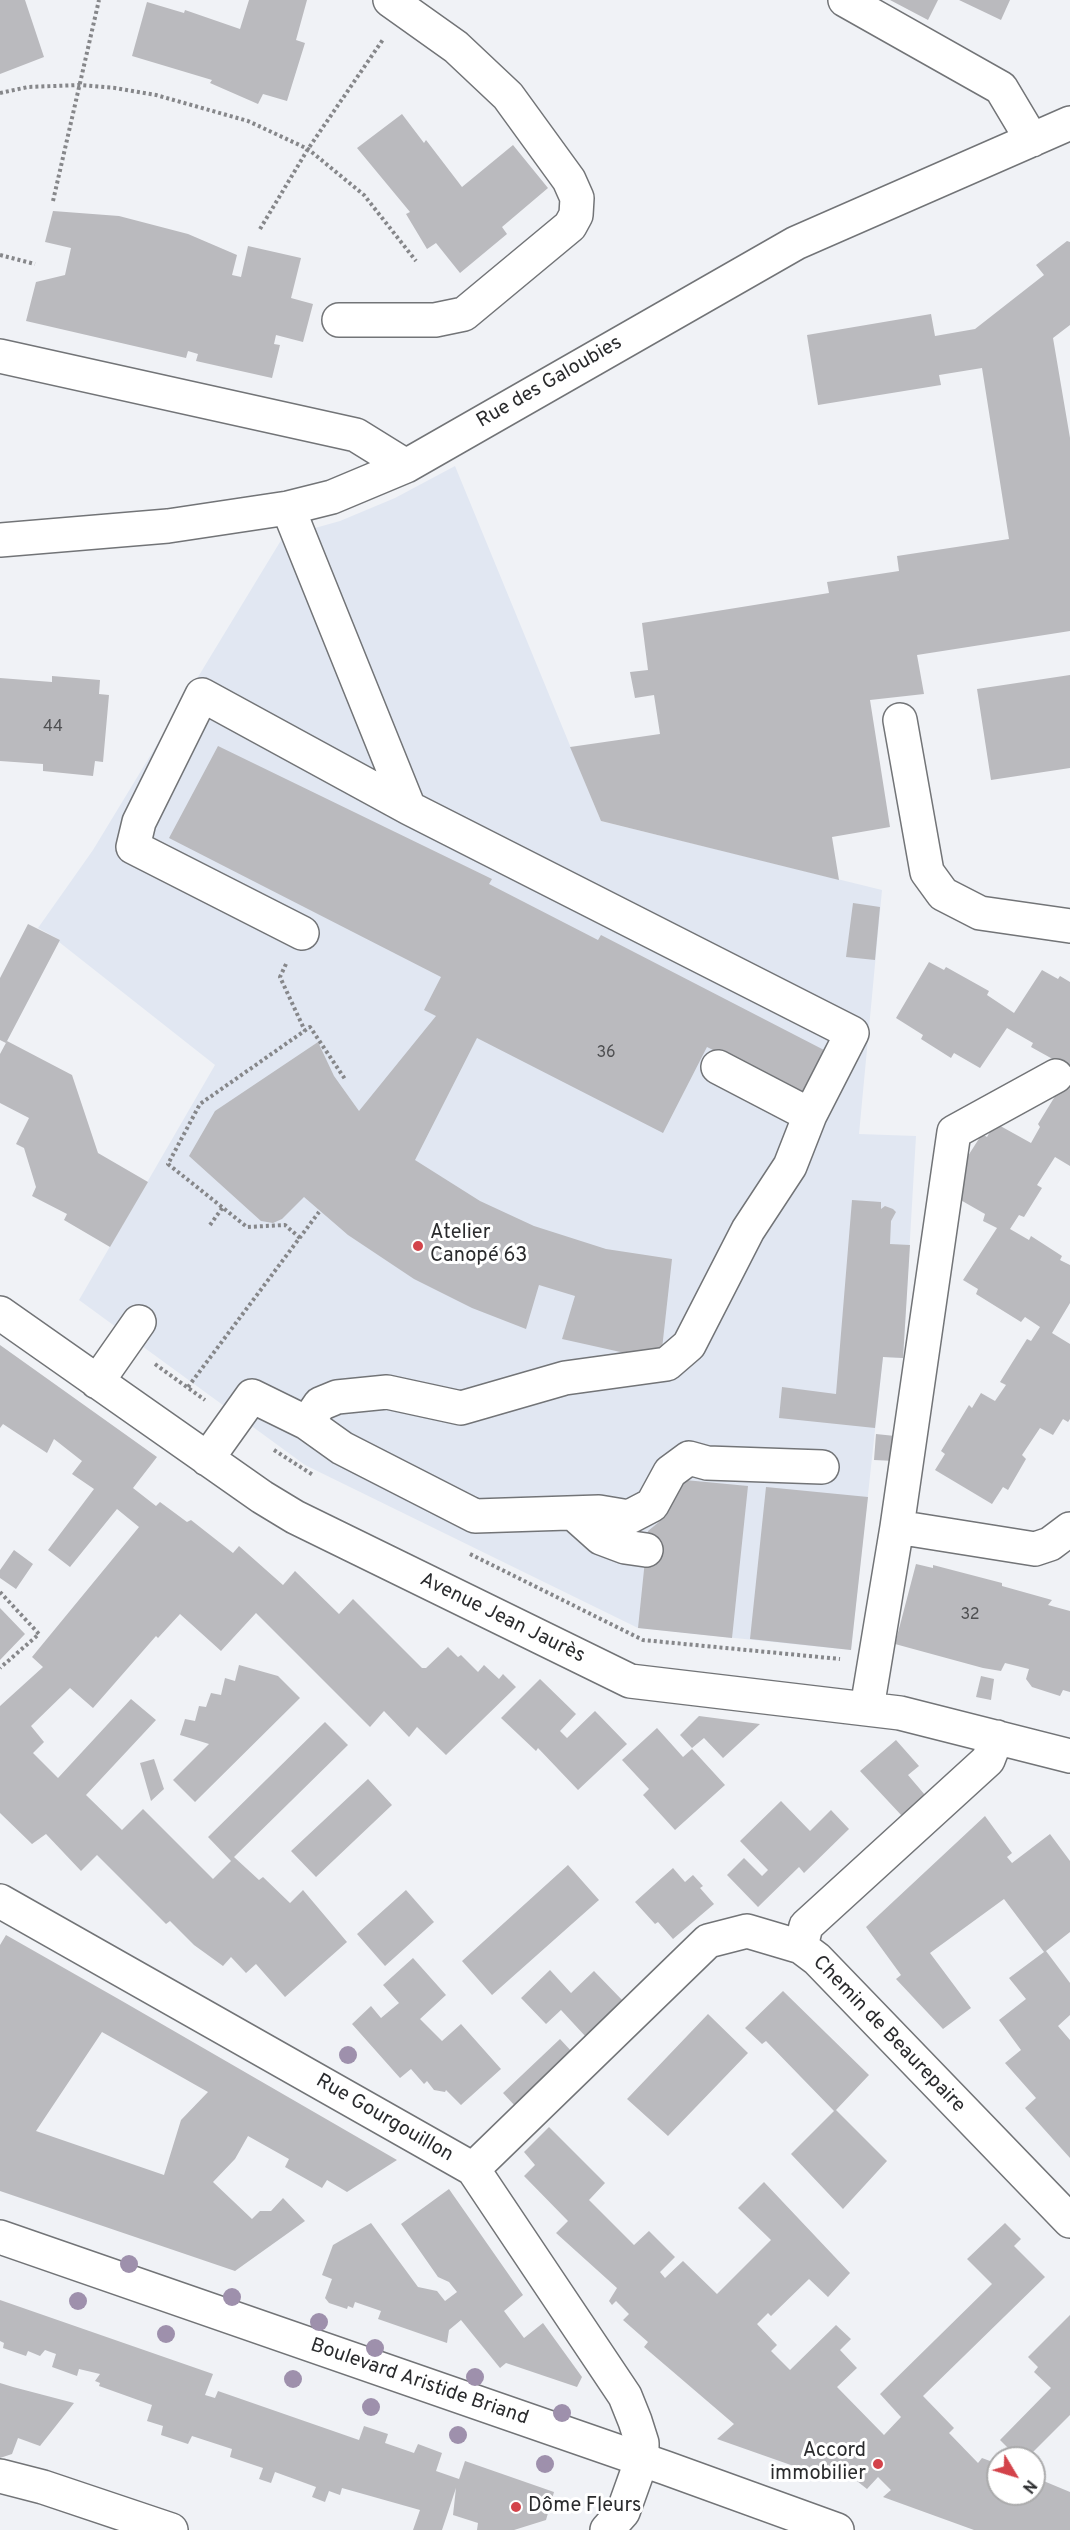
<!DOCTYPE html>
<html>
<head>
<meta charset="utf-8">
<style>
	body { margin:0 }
	#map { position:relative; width:1070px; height:2530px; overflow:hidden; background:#f0f2f6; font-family:Overpass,sans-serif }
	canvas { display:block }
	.north { position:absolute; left:986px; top:2446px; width:60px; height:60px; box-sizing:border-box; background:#fff; border:2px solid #aaaaab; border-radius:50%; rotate:128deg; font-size:16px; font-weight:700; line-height:24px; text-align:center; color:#2a2b2d }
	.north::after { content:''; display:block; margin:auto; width:21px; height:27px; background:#d3434a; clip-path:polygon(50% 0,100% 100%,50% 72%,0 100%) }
</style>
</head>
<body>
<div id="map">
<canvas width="1070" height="2530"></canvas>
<div class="north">N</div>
</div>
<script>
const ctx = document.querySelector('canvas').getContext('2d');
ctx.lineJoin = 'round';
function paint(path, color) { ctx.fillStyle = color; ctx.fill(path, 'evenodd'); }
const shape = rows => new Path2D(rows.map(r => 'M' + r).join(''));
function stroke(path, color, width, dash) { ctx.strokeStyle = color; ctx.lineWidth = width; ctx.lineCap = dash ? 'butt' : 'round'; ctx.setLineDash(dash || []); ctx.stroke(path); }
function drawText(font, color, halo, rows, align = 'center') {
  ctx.font = font + ' Overpass,sans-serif'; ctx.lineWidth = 6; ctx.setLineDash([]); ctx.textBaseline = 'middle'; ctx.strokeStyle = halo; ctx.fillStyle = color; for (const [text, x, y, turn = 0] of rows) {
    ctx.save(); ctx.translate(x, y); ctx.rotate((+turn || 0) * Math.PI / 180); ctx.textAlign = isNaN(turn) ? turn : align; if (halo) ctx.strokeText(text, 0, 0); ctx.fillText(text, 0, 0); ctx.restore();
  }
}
paint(shape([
	[455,466,601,821,882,890,859,1134,916,1136,903,1358,883,1357,851,1650,638,1628,305,1465,79,1300,215,1065,59,942,60,940,38,928,93,850,283,537,340,521,395,498]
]), '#e1e7f2');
paint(shape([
	[0,0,25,0,44,57,0,74],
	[249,0,307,0,296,40,305,43,287,101,263,94,258,104,210,83,212,80,132,56,147,2,184,13,185,10,240,29],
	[890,0,938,0,928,20],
	[959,0,1010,0,1001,20],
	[402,114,424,143,426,140,462,187,513,145,548,188,502,227,507,234,460,273,436,243,427,249,406,214,410,212,357,148],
	[53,211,119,216,188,234,237,255,232,275,241,277,248,246,301,258,291,298,313,304,303,342,276,335,274,344,280,345,272,378,196,361,198,354,188,351,186,358,26,321,36,282,65,275,71,248,45,242],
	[1067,241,1070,242,1070,325,1053,338,1070,438,1070,631,917,655,924,694,870,700,890,827,832,837,839,880,601,821,570,747,660,734,654,695,635,698,630,672,648,670,642,623,829,593,827,582,899,571,897,556,1009,539,982,368,939,375,941,385,818,405,807,335,931,314,935,336,975,329,1044,275,1036,265],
	[1070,675,1070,768,991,780,977,689],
	[52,676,100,680,99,694,109,695,103,762,95,761,93,776,43,771,43,764,0,761,0,678,52,682],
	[218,746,492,879,489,884,598,940,601,935,824,1050,802,1094,707,1047,663,1133,477,1038,415,1160,480,1201,534,1226,606,1249,672,1259,661,1358,625,1353,562,1339,575,1296,539,1285,526,1329,472,1308,414,1279,348,1235,304,1197,282,1219,273,1223,261,1221,189,1156,215,1111,318,1042,334,1076,359,1111,436,1016,424,1010,441,977,169,838],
	[853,903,880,907,875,960,846,957],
	[28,924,60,940,6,1043,0,1040,0,978],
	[929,962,944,970,946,967,989,991,987,995,1014,1013,1042,970,1058,979,1060,976,1070,982,1070,1066,1060,1059,1058,1062,1031,1047,1033,1043,1007,1028,980,1068,954,1053,951,1058,921,1039,923,1035,896,1018],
	[7,1041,72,1075,98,1153,148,1182,110,1247,64,1220,67,1214,32,1196,36,1187,24,1148,16,1144,29,1118,0,1103,0,1054],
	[1070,1078,1070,1166,1055,1157,1037,1185,1042,1188,1024,1217,1019,1215,1010,1229,1029,1240,1031,1236,1062,1256,1060,1260,1070,1265,1070,1303,1052,1333,1070,1344,1070,1419,1068,1422,1063,1419,1053,1435,1040,1428,1022,1455,1026,1459,1008,1490,1003,1487,992,1504,935,1470,945,1454,941,1451,969,1405,972,1408,981,1393,995,1401,1006,1385,1000,1382,1027,1339,1031,1341,1040,1327,1025,1317,1021,1322,976,1294,978,1289,963,1280,997,1228,983,1221,985,1214,950,1194,957,1173,982,1134,987,1137,995,1123,1031,1143,1040,1127,1038,1124,1065,1080],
	[852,1200,881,1202,881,1209,885,1206,893,1209,896,1212,891,1221,890,1244,910,1245,903,1358,883,1357,875,1428,779,1418,782,1387,836,1394],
	[0,1345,157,1457,133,1488,156,1506,160,1502,187,1522,191,1520,233,1553,239,1546,283,1585,295,1571,339,1614,353,1599,422,1668,426,1668,448,1647,458,1657,461,1655,478,1672,484,1665,499,1679,503,1674,516,1687,446,1755,417,1727,409,1737,384,1711,370,1727,256,1613,221,1651,180,1614,158,1638,156,1636,93,1708,70,1688,31,1726,44,1742,33,1753,58,1778,131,1699,156,1720,86,1795,122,1830,143,1809,213,1879,231,1861,208,1837,325,1722,348,1745,234,1857,259,1880,263,1877,290,1903,303,1890,347,1942,285,1997,256,1964,246,1973,231,1957,223,1966,194,1945,170,1921,166,1924,97,1855,81,1871,46,1834,32,1844,0,1813,0,1706,43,1667,32,1657,139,1527,117,1509,70,1567,48,1550,94,1489,72,1474,82,1461,54,1439,47,1453,3,1424,0,1428],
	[876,1434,895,1436,895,1461,874,1460],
	[685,1480,748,1486,732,1638,638,1628,648,1531,665,1517],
	[766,1487,868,1497,851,1650,750,1639],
	[14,1550,33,1564,16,1589,0,1578,0,1570],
	[916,1564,933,1568,933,1565,1002,1583,1002,1586,1052,1600,1048,1605,1070,1611,1070,1692,1063,1690,1060,1696,1032,1687,1026,1679,1029,1669,1005,1663,1001,1671,983,1668,895,1644],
	[0,1608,25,1634,0,1660],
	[239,1665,278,1676,300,1698,195,1802,173,1780,209,1744,180,1735,185,1719,195,1721,199,1706,206,1707,211,1693,221,1695,225,1678,235,1681],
	[981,1676,994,1679,991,1700,976,1697],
	[540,1679,576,1714,560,1731,567,1738,595,1711,627,1744,578,1790,538,1748,536,1751,501,1718],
	[699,1716,760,1724,723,1758,704,1738,692,1748,680,1735],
	[657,1728,683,1757,692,1749,725,1785,675,1830,643,1795,649,1789,622,1760],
	[896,1740,919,1766,908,1775,925,1795,902,1816,860,1771],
	[154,1759,164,1789,151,1801,140,1763],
	[368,1779,392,1805,316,1877,291,1851],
	[781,1801,810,1831,831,1810,849,1829,804,1873,799,1867,758,1907,727,1875,744,1858,762,1876,768,1870,740,1841],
	[985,1816,1012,1853,1007,1857,1012,1863,1050,1834,1070,1861,1070,1932,1046,1951,1070,1983,1070,2015,1058,2026,1070,2040,1070,2158,1025,2108,1036,2098,1005,2063,1021,2050,999,2020,1026,1999,1009,1978,1044,1952,1004,1899,930,1953,971,2008,943,2029,896,1979,901,1975,866,1927],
	[568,1865,599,1900,492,1995,462,1961],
	[673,1868,685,1882,693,1875,703,1886,700,1888,714,1904,673,1939,658,1922,655,1924,635,1902],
	[406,1890,434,1922,385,1966,357,1934],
	[6,1935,122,2001,397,2160,347,2192,327,2180,322,2188,285,2167,289,2159,248,2136,235,2159,213,2182,252,2219,260,2211,271,2211,283,2198,305,2221,235,2271,0,2191,0,1945],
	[102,2032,208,2092,181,2120,164,2175,36,2131],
	[413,1958,446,1995,420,2019,442,2041,461,2024,501,2069,461,2105,446,2090,445,2092,434,2090,427,2081,424,2084,411,2069,400,2078,352,2024,371,2006,381,2018,399,2003,383,1985],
	[550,1970,571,1993,594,1971,624,2002,586,2037,561,2010,546,2024,521,1998],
	[783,1991,869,2075,836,2110,887,2161,843,2209,791,2154,834,2111,766,2041,762,2044,745,2028],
	[708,2014,748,2053,668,2136,627,2099],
	[560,2039,573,2053,516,2107,503,2093],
	[549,2127,605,2183,589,2200,634,2245,649,2231,675,2257,660,2272,665,2278,683,2261,717,2294,771,2240,738,2208,764,2182,850,2273,828,2297,809,2279,771,2316,768,2313,757,2324,777,2345,771,2351,790,2370,836,2325,851,2339,840,2350,857,2368,837,2387,884,2435,901,2417,880,2394,992,2284,967,2259,1005,2223,1021,2239,1014,2246,1045,2277,923,2396,954,2428,949,2433,978,2463,982,2458,998,2464,998,2494,1034,2494,1034,2477,1070,2492,1070,2530,974,2530,883,2497,891,2490,878,2477,867,2489,848,2474,839,2482,717,2439,734,2424,644,2347,648,2342,623,2320,629,2314,616,2301,612,2305,609,2301,617,2288,556,2233,568,2221,524,2176,535,2165,524,2152],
	[449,2189,523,2295,504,2311,524,2338,543,2323,582,2377,577,2387,506,2363,500,2368,461,2320,449,2330,447,2343,378,2319,381,2311,355,2302,353,2308,348,2306,347,2309,329,2303,325,2298,332,2279,322,2275,333,2245,371,2223,418,2287,437,2291,445,2301,457,2292,449,2282,438,2277,401,2224],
	[0,2300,213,2374,205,2395,215,2398,218,2391,359,2440,364,2426,388,2434,385,2443,414,2453,418,2444,442,2453,436,2471,459,2479,465,2461,554,2492,546,2520,514,2530,477,2530,478,2523,453,2515,456,2488,442,2530,413,2530,420,2510,342,2488,340,2495,329,2491,325,2502,312,2497,316,2487,275,2472,271,2483,259,2479,263,2468,230,2457,232,2449,192,2436,188,2444,161,2435,163,2426,147,2421,152,2405,99,2386,100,2383,95,2381,100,2374,79,2369,77,2376,52,2367,56,2354,45,2350,40,2356,28,2351,26,2356,3,2348,4,2343,0,2341],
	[1070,2315,1070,2415,1027,2458,1018,2458,1000,2440,1051,2388,1034,2372,1038,2367,1028,2357],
	[0,2383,13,2387,74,2403,40,2446,18,2438,12,2454,0,2458]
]), '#bababe');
const minor = shape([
	[845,0,1001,88,1032,140],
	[339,320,435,320,464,314,570,226,576,215,577,198,569,180,508,96,456,47,390,0],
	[0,356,356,435,406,466],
	[288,508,409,808,852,1033,810,1115,718,1067],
	[0,540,168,526,288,508,332,497,406,466,796,243,1070,123],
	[900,720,927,872,943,894,980,913,1070,926],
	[302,933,133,847,139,822,202,695,409,808],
	[0,1313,262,1497,295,1517,630,1681,900,1713,1070,1756],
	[97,1382,139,1322],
	[307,1423,320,1404,337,1397,387,1392,461,1408,565,1378,667,1364,689,1345,748,1230,790,1166,810,1115],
	[207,1459,252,1396,307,1423,342,1448,475,1516,599,1512,629,1517,652,1505,670,1472,689,1458,707,1463,822,1467],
	[573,1513,601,1538,625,1547,646,1550],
	[897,1527,1035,1549,1050,1544,1070,1529],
	[867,1708,897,1527,954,1132,1056,1076],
	[0,1901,473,2169,625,2396,635,2421,642,2443,642,2459,623,2512,607,2530],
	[801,1947,806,1926,988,1760,997,1737],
	[473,2169,708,1941,747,1931,801,1947,817,1959,1070,2221],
	[0,2476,43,2487,171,2530]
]);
const major = shape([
	[0,2237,666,2468,837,2530]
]);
stroke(minor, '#727477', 36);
stroke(major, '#727477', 36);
stroke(shape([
	[0,93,28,87,79,85,115,88,156,95,248,121,308,149,364,195,416,261],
	[53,201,99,0],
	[260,229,308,149,384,38],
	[0,255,35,264],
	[286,964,280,977,305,1031],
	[210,1225,223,1207],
	[300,1238,285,1225,247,1227,168,1164,200,1104,310,1027,345,1079],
	[155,1364,205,1400],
	[188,1387,319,1212],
	[274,1450,313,1475],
	[470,1554,643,1640,840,1659],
	[0,1592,39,1634,0,1668]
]), '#86878a', 4, [3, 3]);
stroke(minor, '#fff', 33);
stroke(major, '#fff', 33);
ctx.fillStyle = '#9e90ac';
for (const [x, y] of [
	[348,2055],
	[129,2264],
	[232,2297],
	[78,2301],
	[319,2322],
	[166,2334],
	[375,2348],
	[475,2377],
	[293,2379],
	[371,2407],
	[562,2413],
	[458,2435],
	[545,2464]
]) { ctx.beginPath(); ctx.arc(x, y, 9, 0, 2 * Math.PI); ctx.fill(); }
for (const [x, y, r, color] of [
	[418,1246,6,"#d3434a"],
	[878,2464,6,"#d3434a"],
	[516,2507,6,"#d3434a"]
]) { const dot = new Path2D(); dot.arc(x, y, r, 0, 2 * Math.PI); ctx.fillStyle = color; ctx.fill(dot); stroke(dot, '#fff', 2); }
drawText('16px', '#4e4f51', null, [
	["44",53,728],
	["36",606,1054],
	["32",970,1616]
]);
drawText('20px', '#2a2b2d', '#fff', [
	["Rue des Galoubies",550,383,-30],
	["Avenue Jean Jaurès",502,1619,26],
	["Chemin de Beaurepaire",888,2035,46],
	["Rue Gourgouillon",384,2119,30],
	["Boulevard Aristide Briand",419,2383,19]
]);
drawText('20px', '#2a2b2d', '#fff', [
	["Atelier",430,1234],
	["Canopé 63",430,1257],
	["Accord",866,2452,"right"],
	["immobilier",866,2475,"right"],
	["Dôme Fleurs",528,2507]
], 'left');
</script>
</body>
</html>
